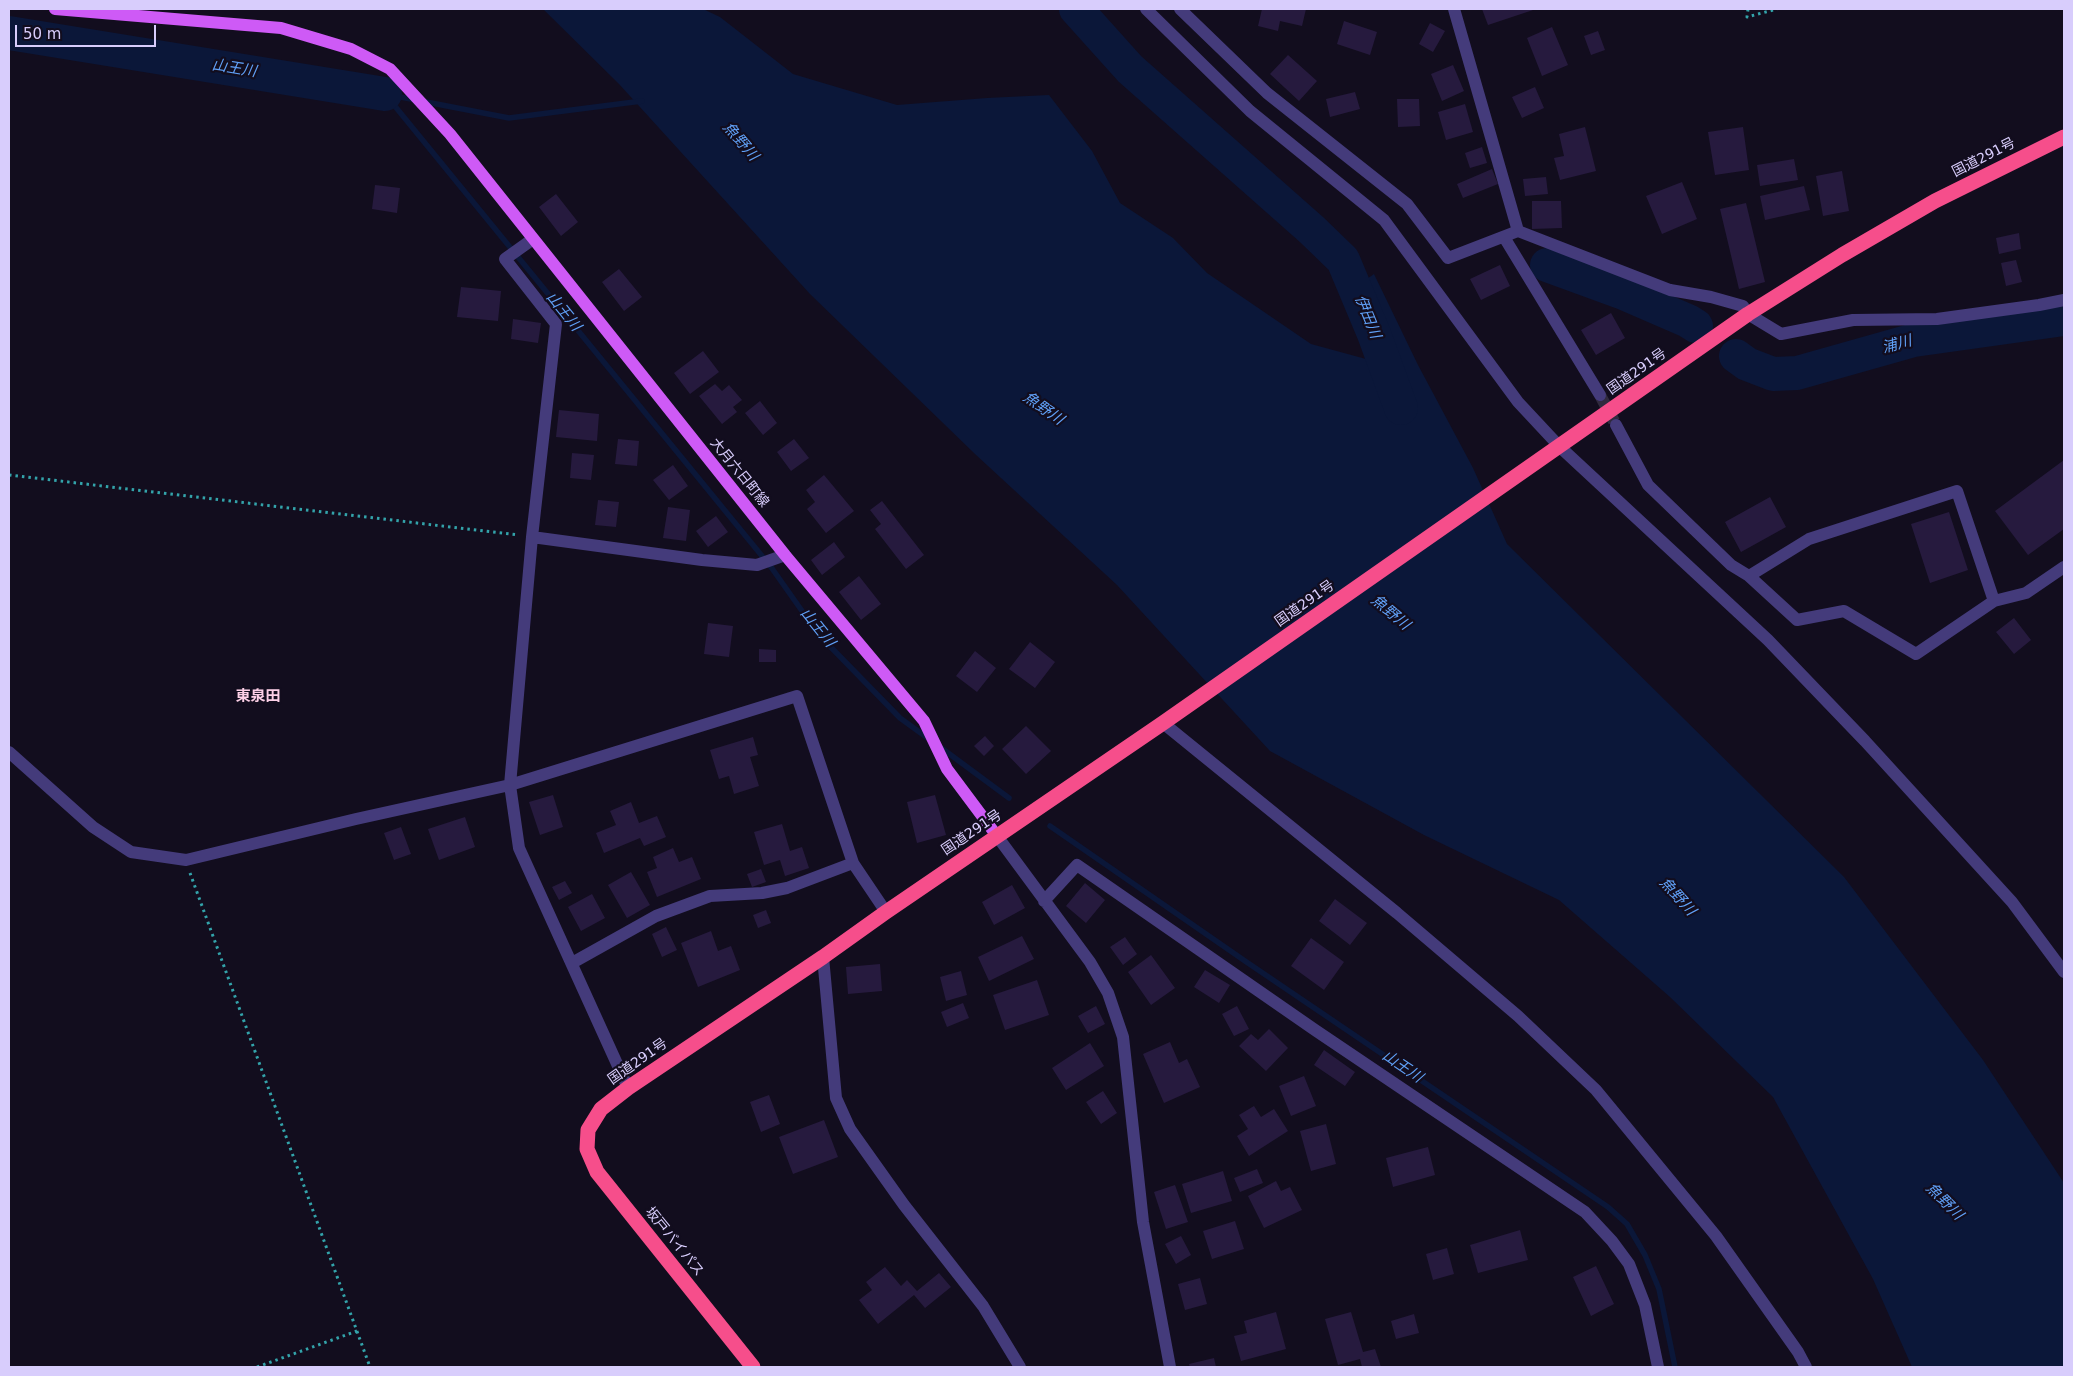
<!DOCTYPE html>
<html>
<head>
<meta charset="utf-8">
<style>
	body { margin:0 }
	#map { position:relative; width:2073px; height:1376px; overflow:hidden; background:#120d1e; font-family:"DejaVu Sans",sans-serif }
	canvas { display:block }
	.frame { position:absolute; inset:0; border:10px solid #d8cdfc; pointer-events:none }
	.scale { position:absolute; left:15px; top:25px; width:141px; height:22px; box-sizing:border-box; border:2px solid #d8cdfc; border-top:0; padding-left:6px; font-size:15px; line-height:18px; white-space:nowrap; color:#d8cdfc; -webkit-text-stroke:4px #120d1e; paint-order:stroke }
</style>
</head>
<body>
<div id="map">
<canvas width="2073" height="1376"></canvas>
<div class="frame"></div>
<div class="scale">50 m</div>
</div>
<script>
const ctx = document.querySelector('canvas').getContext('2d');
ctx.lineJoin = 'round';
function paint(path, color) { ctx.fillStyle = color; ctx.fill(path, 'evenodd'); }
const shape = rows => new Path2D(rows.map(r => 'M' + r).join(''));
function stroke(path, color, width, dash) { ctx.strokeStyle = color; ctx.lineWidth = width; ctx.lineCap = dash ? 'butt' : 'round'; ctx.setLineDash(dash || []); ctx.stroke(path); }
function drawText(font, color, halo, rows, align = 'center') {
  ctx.font = font + ' "DejaVu Sans","Noto Sans JP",sans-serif'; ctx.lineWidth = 4.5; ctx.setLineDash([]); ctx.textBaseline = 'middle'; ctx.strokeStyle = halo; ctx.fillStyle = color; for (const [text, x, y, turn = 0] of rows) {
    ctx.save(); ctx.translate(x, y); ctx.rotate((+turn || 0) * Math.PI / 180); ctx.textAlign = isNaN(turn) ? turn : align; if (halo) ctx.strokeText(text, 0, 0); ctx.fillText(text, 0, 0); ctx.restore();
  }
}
paint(shape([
	[543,9,703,9,720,17,793,74,897,105,987,98,1049,95,1092,151,1120,203,1173,238,1207,273,1311,344,1399,368,1364,281,1374,274,1418,365,1473,468,1507,544,1844,877,1983,1060,2064,1183,2064,1367,1912,1367,1873,1279,1773,1097,1670,997,1559,900,1424,835,1270,751,1117,585,975,454,810,294,619,84]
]), '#0b1739');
stroke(shape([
	[385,94,771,567,819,635,900,718,929,739],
	[385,94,509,118,642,101],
	[940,747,1009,798],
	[1050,826,1245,961,1608,1207,1627,1224,1645,1255,1659,1289,1675,1367]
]), '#0b1739', 5.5);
stroke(shape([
	[1076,9,1130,69,1312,230,1343,260,1374,334,1401,408],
	[9,33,385,94],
	[1547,265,1621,292,1688,321,1696,326],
	[1736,356,1747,364,1773,374,1797,373,1914,340,2064,319]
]), '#0b1739', 34);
paint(shape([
	[1262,9,1306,9,1302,26,1280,21,1278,31,1258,26],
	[1482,9,1536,9,1488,25],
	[1344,21,1377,32,1370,55,1337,44],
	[1430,23,1445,31,1433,52,1419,44],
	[1552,27,1568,65,1542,76,1527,38],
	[1598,31,1605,50,1591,55,1584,36],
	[1288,55,1317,81,1299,101,1270,74],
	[1453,65,1464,91,1442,101,1431,74],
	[1535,87,1544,108,1522,118,1512,97],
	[1355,92,1360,109,1330,117,1326,99],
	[1397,99,1419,99,1420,126,1398,127],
	[1465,104,1473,132,1446,140,1438,112],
	[1585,127,1596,171,1560,180,1554,158,1564,156,1559,134],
	[1743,127,1749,170,1715,175,1708,132],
	[1482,147,1487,163,1470,168,1465,153],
	[1794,159,1798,180,1760,186,1757,165],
	[1492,169,1498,184,1463,198,1457,184],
	[1842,171,1849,211,1823,216,1816,176],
	[1546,177,1548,194,1525,196,1523,179],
	[1682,182,1697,219,1662,234,1646,196],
	[375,185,400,188,397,213,372,209],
	[1804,186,1810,210,1765,220,1760,196],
	[556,194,578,222,561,236,539,207],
	[1532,201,1561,201,1562,228,1532,229],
	[1746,203,1765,282,1739,289,1720,209],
	[2019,233,2021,249,1999,254,1996,238],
	[2016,260,2022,282,2006,286,2001,263],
	[1500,265,1510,286,1481,300,1470,279],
	[619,269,642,297,624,311,602,282],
	[461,287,501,291,498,321,457,317],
	[1611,313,1625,338,1596,355,1581,330],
	[513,319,541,323,538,343,511,339],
	[703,351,719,372,690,394,674,373],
	[715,384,722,391,729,385,742,400,733,407,737,412,722,424,699,396],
	[760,401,777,423,763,435,745,413],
	[559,410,599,414,597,441,556,437],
	[618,439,639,441,637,466,615,464],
	[794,439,809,458,791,471,777,452],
	[572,453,594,455,591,480,570,478],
	[2064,460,2064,529,2028,555,1995,511],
	[673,465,688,486,669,500,653,480],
	[824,475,854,511,826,533,807,509,815,502,806,490],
	[1770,497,1786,527,1741,552,1725,522],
	[598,500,619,502,616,527,595,525],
	[882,501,924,555,906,569,875,529,881,524,870,510],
	[668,507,690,510,686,541,663,538],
	[1949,512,1968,570,1930,583,1911,524],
	[716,516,728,532,708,547,696,531],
	[834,542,845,557,822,575,811,560],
	[859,576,881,604,861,620,839,592],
	[2014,618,2031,640,2014,654,1996,632],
	[708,623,733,626,729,657,704,654],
	[1030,642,1055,662,1035,688,1009,669],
	[759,649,776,650,776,662,759,662],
	[975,651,996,668,977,692,956,676],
	[1026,726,1051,751,1026,774,1002,749],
	[985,736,994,746,984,756,974,746],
	[753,737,758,755,750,757,759,786,734,794,729,776,719,779,710,750],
	[553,795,563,827,540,835,529,802],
	[935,795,946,835,917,843,907,802],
	[631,802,639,823,657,816,666,837,644,846,640,838,604,853,596,833,616,825,610,811],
	[465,817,475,847,439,860,428,829],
	[782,824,790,851,802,847,809,868,785,876,780,860,764,865,754,832],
	[401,827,411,854,394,860,384,833],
	[673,848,679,862,692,857,701,879,657,897,647,872,657,868,653,857],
	[761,869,766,882,752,887,747,874],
	[631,872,650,905,627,918,608,885],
	[565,881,572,893,559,900,552,887],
	[1085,883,1105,900,1086,923,1066,906],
	[1012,885,1025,908,994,925,982,902],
	[592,894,605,918,581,931,568,907],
	[1335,899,1367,923,1350,945,1319,921],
	[766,910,771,923,758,928,753,915],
	[666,927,677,950,662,957,652,934],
	[711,931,718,951,731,946,740,970,698,987,681,943],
	[1022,936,1034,959,989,981,978,957],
	[1125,937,1137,954,1123,965,1110,947],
	[1311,938,1344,962,1324,990,1291,966],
	[1151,955,1175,988,1151,1005,1128,972],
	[880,964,882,991,848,994,846,967],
	[1205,970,1230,985,1219,1003,1194,987],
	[961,971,967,995,946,1001,940,977],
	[1037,980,1049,1015,1005,1030,993,995],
	[963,1003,969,1018,947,1027,941,1012],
	[1096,1006,1105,1024,1088,1033,1078,1016],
	[1237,1006,1249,1029,1234,1036,1222,1014],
	[1269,1029,1288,1048,1266,1071,1239,1046,1251,1034,1258,1040],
	[1170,1042,1179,1063,1187,1059,1200,1087,1164,1103,1143,1054],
	[1090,1043,1104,1066,1066,1090,1052,1068],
	[1324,1050,1355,1072,1345,1086,1314,1065],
	[1304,1076,1316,1106,1291,1116,1279,1086],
	[1103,1091,1117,1113,1101,1124,1086,1102],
	[769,1095,780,1124,761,1132,750,1102],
	[1254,1106,1261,1117,1274,1109,1288,1131,1249,1156,1237,1136,1248,1129,1239,1115],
	[824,1120,838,1157,793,1174,779,1137],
	[1326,1124,1336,1164,1311,1171,1300,1131],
	[1428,1147,1435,1175,1393,1187,1386,1158],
	[1257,1169,1263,1183,1240,1192,1234,1178],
	[1223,1171,1232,1201,1191,1213,1182,1184],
	[1276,1181,1281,1191,1290,1187,1302,1210,1264,1228,1248,1196],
	[1175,1185,1188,1222,1166,1229,1154,1192],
	[1235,1221,1244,1249,1212,1259,1203,1231],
	[1520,1230,1528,1260,1478,1273,1470,1245],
	[1181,1236,1191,1255,1176,1264,1165,1244],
	[1447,1248,1454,1274,1433,1280,1426,1254],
	[1596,1266,1614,1304,1591,1316,1573,1277],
	[885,1267,901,1286,907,1280,917,1291,939,1273,951,1287,925,1308,914,1295,878,1324,859,1300,872,1290,866,1282],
	[1200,1278,1207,1304,1185,1310,1178,1284],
	[1276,1312,1286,1349,1241,1361,1234,1336,1247,1333,1244,1321],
	[1351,1312,1363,1352,1375,1349,1381,1367,1362,1367,1360,1359,1338,1365,1325,1319],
	[1414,1314,1419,1333,1396,1339,1391,1321],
	[1214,1358,1216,1367,1190,1367,1189,1364]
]), '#261a3e');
stroke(shape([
	[1600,395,1616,425]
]), '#302a3f', 12, [12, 6]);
stroke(shape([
	[1748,9,1747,17,1777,9],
	[9,475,519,535],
	[190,873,370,1367],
	[257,1367,357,1331]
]), '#33a3aa', 3, [2.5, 4]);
stroke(shape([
	[1146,9,1250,111,1384,220,1518,402,1560,447,1768,640,1865,741,2012,902,2064,972],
	[1180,9,1267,93,1407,204,1448,258,1518,231,1670,290,1711,297,1743,306,1748,314,1781,334,1853,320,1937,319,2039,305,2064,300],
	[1454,9,1518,231],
	[1504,237,1600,395],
	[533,239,505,259,556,324,532,537,510,785,519,848,628,1088],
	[1616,425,1648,485,1731,565,1749,576,1809,539,1957,491,1994,601,2026,593,2064,567],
	[532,537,702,560,757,565,785,555],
	[1749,576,1797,620,1844,611,1916,654,1994,601],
	[1163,723,1397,913,1518,1016,1596,1090,1716,1236,1798,1352,1806,1367],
	[9,752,93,827,131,852,186,860,356,819,510,785,797,696,853,863,886,912],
	[997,836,1090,962,1108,993,1123,1037,1143,1222,1170,1367],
	[1044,901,1077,865,1315,1030,1585,1212,1612,1241,1629,1264,1645,1305,1658,1367],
	[823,957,836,1098,850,1129,904,1205,983,1306,1020,1367],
	[572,963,656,916,710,896,762,893,787,888,853,863]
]), '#443b7b', 12);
stroke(shape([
	[55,9,281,28,351,49,390,69,450,134,785,555,924,721,947,769,997,836]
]), '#ce5af6', 12);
stroke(shape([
	[753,1367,597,1172,587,1149,588,1130,601,1109,628,1088,823,957,886,912,1163,723,1748,314,1842,255,1935,201,2064,137]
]), '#f64e8b', 15);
drawText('14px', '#d8cdfc', '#120d1e', [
	["国道291号",1984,158,-27],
	["国道291号",1637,372,-35],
	["大月六日町線",739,473,51],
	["国道291号",1305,604,-35],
	["国道291号",972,833,-34],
	["国道291号",638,1062,-35],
	["坂戸バイパス",674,1242,51]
]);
drawText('italic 15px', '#60a0f7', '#120d1e', [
	["山王川",234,69,9],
	["魚野川",740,142,49],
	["山王川",563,312,51],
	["伊田川",1367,317,68],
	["浦川",1897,345,-15],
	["魚野川",1043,409,35],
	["魚野川",1390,613,40],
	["山王川",817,628,51],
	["魚野川",1677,897,48],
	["山王川",1402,1067,34],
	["魚野川",1944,1202,45]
]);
drawText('bold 15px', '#fccfe6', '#120d1e', [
	["東泉田",258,697]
]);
</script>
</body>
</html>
